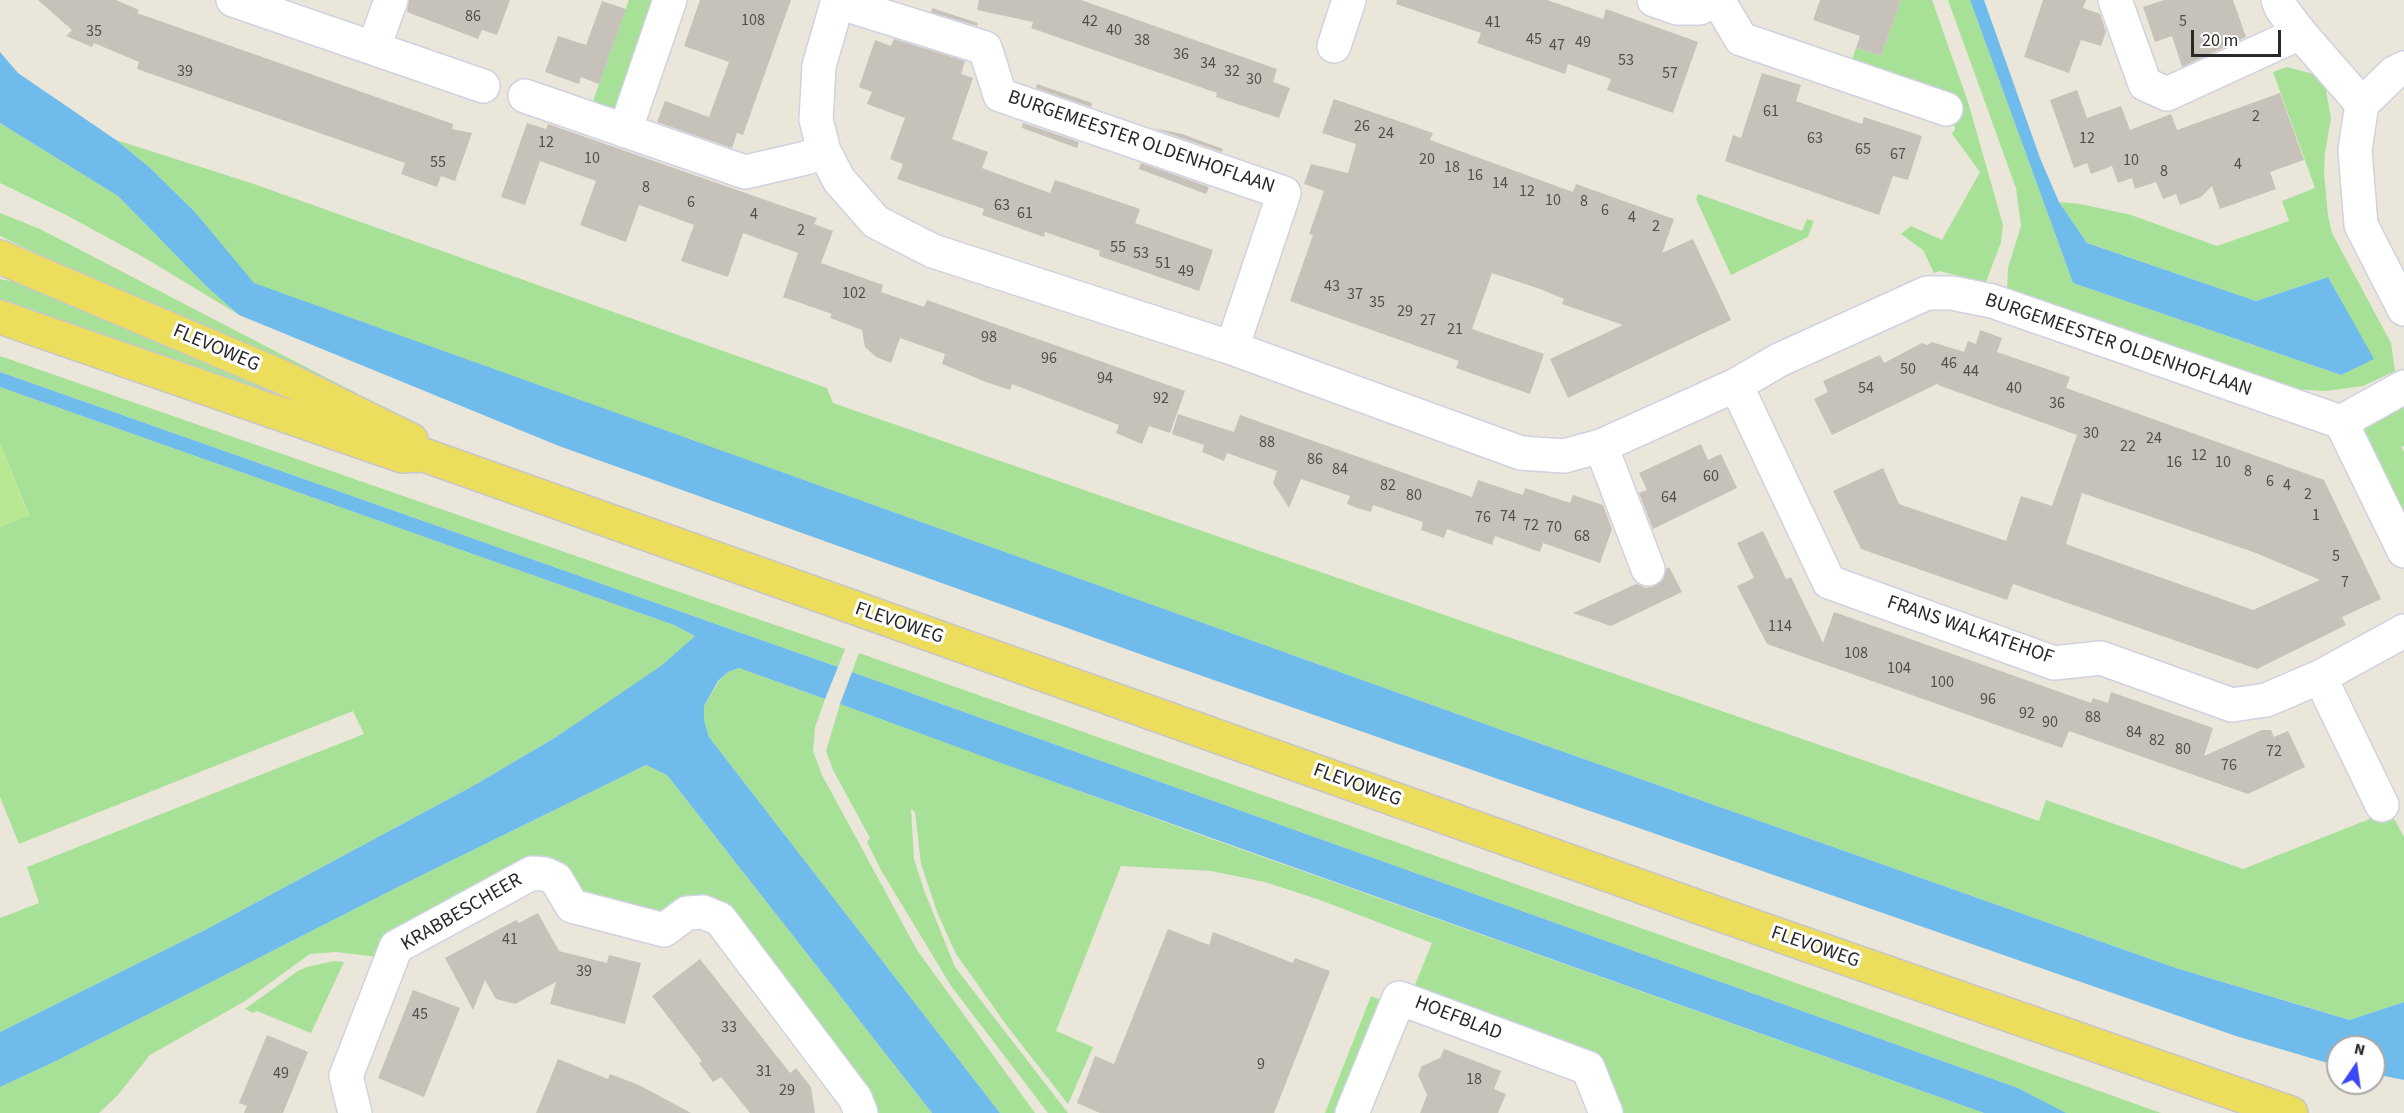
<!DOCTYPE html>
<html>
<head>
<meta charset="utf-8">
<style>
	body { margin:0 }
	#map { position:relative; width:2404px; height:1113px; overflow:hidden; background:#ebe6da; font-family:"Source Sans 3",sans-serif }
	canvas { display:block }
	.north { position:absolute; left:2326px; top:1035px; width:60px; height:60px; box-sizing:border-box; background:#fff; border:2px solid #a9a9a9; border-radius:50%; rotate:13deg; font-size:16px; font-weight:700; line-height:24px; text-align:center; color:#292929 }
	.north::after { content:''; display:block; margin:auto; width:21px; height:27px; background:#3c48f6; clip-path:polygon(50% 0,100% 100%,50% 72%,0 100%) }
	.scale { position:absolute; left:2191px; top:30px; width:90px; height:27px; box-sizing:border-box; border:3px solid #292929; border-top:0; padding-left:8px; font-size:18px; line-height:21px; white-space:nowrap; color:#292929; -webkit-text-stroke:4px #fff; paint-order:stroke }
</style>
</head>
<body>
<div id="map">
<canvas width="2404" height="1113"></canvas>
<div class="north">N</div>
<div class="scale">20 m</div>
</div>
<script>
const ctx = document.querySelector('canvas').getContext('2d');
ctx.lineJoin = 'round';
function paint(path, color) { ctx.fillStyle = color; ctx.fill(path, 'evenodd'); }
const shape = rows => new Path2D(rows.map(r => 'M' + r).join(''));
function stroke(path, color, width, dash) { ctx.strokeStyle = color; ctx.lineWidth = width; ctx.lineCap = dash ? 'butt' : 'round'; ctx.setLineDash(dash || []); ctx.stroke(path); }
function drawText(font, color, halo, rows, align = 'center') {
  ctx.font = font + ' "Source Sans 3",sans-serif'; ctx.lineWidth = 6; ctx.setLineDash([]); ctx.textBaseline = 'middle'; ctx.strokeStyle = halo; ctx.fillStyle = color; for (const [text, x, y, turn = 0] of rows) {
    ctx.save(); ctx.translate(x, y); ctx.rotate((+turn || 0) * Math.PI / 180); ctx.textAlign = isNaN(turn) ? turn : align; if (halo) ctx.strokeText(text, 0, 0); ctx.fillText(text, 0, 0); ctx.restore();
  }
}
paint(shape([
	[629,0,658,0,615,111,593,101],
	[1901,0,1932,0,1968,102,2003,225,2001,242,1986,282,1939,271,1934,273,1923,250,1901,234,1911,226,1942,240,1980,172,1952,134,1955,129,1950,98,1851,63,1856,48,1881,56],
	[1948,0,1970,0,2073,283,2341,375,2373,359,2328,277,2256,301,2087,243,2059,202,2081,204,2131,215,2217,246,2289,221,2282,201,2315,188,2273,72,2287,67,2313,74,2325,85,2331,118,2325,153,2324,173,2328,216,2332,233,2391,343,2395,371,2363,386,2325,391,2292,389,2007,289,2008,268,2021,226,2016,188],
	[0,123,118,196,207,287,239,315,145,258,70,217,0,183],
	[116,140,251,183,827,388,833,403,2039,821,2046,800,2243,869,2390,811,2404,837,2404,1002,2351,1020,2176,968,1499,729,253,283,195,212,149,167],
	[1698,194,1802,231,1807,219,1814,221,1808,237,1731,275,1696,199],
	[0,213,40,229,356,393,349,401,0,236],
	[0,279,30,285,297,397,299,403,0,307],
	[0,356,723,607,845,649,838,667,0,372],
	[0,387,674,625,695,636,662,666,556,737,473,786,205,930,0,1032,0,918,39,903,27,867,364,734,353,711,19,844,0,797,0,527,29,515,0,443],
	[2404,402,2404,446,2401,447,2404,452,2404,522,2364,444,2366,424],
	[859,653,1740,963,2161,1113,2065,1113,2018,1088,852,672],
	[739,668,825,699,815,727,813,751,822,775,917,950,1035,1113,1000,1113,709,737,704,720,704,706,719,681,728,672],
	[840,704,1198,834,1984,1113,1620,1113,1602,1072,1414,987,1432,943,1320,900,1265,882,1211,871,1121,866,1056,1031,1093,1047,1068,1104,1007,1026,956,954,937,912,921,864,915,812,911,809,914,859,924,890,955,967,1068,1113,1048,1113,951,986,881,870,867,842,870,838,833,770,826,751],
	[646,765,667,775,932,1113,874,1113,728,914,660,916,579,895,565,872,378,957,336,952,310,954,245,1001,150,1055,117,1096,99,1113,0,1113,0,1087,56,1061,404,884],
	[334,961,344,962,311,1033,257,1011,253,1013,245,1009,298,971,307,967],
	[1371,996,1381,1000,1336,1113,1325,1113]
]), '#a7e197');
paint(shape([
	[0,443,29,516,0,527]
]), '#b9e893');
paint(shape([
	[1970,0,1984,0,2040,158,2059,202,2087,243,2256,301,2328,277,2374,359,2341,375,2073,283],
	[0,52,18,73,116,140,149,167,195,212,254,283,1499,729,2176,968,2350,1020,2404,1002,2404,1080,2374,1074,2374,1047,2338,1047,2338,1066,2236,1036,1165,663,559,446,239,315,207,287,118,196,0,123],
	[0,372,838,667,825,699,739,668,728,672,718,681,704,706,704,720,709,737,1000,1113,932,1113,667,775,646,765,404,884,56,1061,0,1087,0,1032,205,930,473,786,556,737,661,666,695,636,674,625,0,387],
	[852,672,2018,1088,2066,1113,1984,1113,1001,763,840,704]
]), '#6fbbeb');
paint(shape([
	[38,0,116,0,139,10,137,13,453,124,452,129,472,133,455,181,441,176,437,187,401,174,405,163,137,69,139,62,94,43,92,47,66,36,72,30],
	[409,0,510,0,497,35,482,30,478,39,407,12],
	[700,0,791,0,743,135,737,133,732,148,657,122,665,101,709,117,729,62,684,46],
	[979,0,1081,0,1277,69,1273,82,1290,88,1279,118,1216,97,1217,93,1031,28,1033,22,977,10],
	[1397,0,1547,0,1603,19,1606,9,1698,42,1673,113,1607,90,1611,79,1568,64,1565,74,1477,43,1481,33,1396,4],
	[1820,0,1901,0,1881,56,1856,48,1860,36,1813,20],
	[2043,0,2086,0,2083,8,2100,14,2106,32,2101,46,2081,40,2069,73,2024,57],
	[2164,0,2233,0,2246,37,2182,67,2172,36,2155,42,2143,7],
	[602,1,626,9,599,84,581,77,579,84,545,72,558,36,586,45],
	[932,8,978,23,977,26,931,12],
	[894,39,965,61,961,74,973,78,952,139,988,152,982,168,1050,193,1055,180,1140,209,1135,223,1213,250,1199,291,1099,256,1100,251,1045,232,1044,237,982,215,984,209,897,179,903,164,890,159,905,118,867,104,872,92,859,87,875,40,891,46],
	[1762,73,1801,85,1796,101,1862,124,1864,117,1922,136,1908,180,1893,176,1879,215,1725,161,1733,135,1741,138],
	[1037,84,1092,103,1091,107,1036,88],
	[2077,90,2087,118,2121,106,2130,130,2171,114,2177,130,2280,93,2304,160,2270,172,2276,189,2220,209,2212,186,2201,197,2180,205,2176,194,2163,199,2156,182,2135,189,2132,178,2118,183,2112,166,2091,174,2087,163,2074,168,2050,100],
	[1334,99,1433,133,1430,140,1573,192,1576,184,1674,219,1662,253,1693,239,1731,320,1568,398,1550,359,1623,325,1562,304,1564,299,1540,289,1492,273,1472,329,1544,354,1530,394,1456,368,1459,361,1290,301,1313,235,1309,234,1324,191,1304,184,1311,164,1348,173,1356,144,1322,133],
	[527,123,546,129,548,124,817,218,814,224,833,231,821,263,883,285,881,292,924,307,927,300,1185,391,1170,433,1149,426,1142,444,1116,433,1119,425,1012,384,1010,390,986,382,942,364,945,354,900,338,891,363,876,357,865,347,862,330,830,318,832,314,783,297,798,253,743,233,728,277,681,261,694,225,667,215,639,205,626,242,580,225,596,181,540,161,525,205,501,197],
	[1023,123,1079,142,1077,148,1022,128],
	[1153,128,1182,134,1223,149,1222,152],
	[1141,163,1209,187,1206,194,1139,169],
	[1980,330,2002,338,1997,352,2070,377,2066,388,2324,480,2381,599,2342,617,2346,625,2257,669,2013,584,2007,600,1861,549,1833,491,1883,468,1899,504,2006,541,2021,496,2052,506,2077,435,1938,385,1939,383,1832,435,1814,399,1828,392,1823,381,1880,355,1884,363,1922,343,1927,345,1932,342,1964,352,1968,341,1976,344],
	[2082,493,2256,553,2320,580,2253,610,2074,547,2066,544],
	[1178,414,1234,432,1240,415,1472,497,1478,480,1523,495,1525,488,1570,503,1573,495,1603,505,1612,529,1600,563,1543,543,1540,552,1495,536,1492,545,1447,529,1444,538,1421,530,1423,522,1373,505,1371,512,1357,508,1347,504,1350,496,1301,479,1289,508,1273,483,1277,471,1227,453,1224,461,1202,452,1204,445,1172,434],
	[1701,444,1708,460,1721,454,1737,488,1653,529,1639,493,1647,490,1639,473],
	[1763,531,1786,579,1791,577,1823,643,1834,612,2091,703,2093,698,2108,703,2111,692,2213,728,2204,756,2262,730,2271,730,2274,737,2288,731,2305,767,2248,794,2069,731,2062,748,1767,644,1737,586,1754,578,1737,543],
	[1669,567,1682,592,1611,626,1573,613,1636,584,1646,588,1655,586,1663,580,1666,569],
	[538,913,559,951,607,963,609,955,641,963,625,1024,550,1004,556,982,515,1004,496,999,485,980,473,1010,445,958,516,920,519,923],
	[1168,929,1209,945,1213,932,1293,963,1295,958,1330,971,1274,1113,1100,1113,1077,1103,1095,1056,1114,1064],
	[700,959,790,1073,796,1068,811,1087,815,1113,750,1113,721,1077,713,1082,699,1063,702,1061,652,996],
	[413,990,460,1008,424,1097,378,1078],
	[267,1035,308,1052,283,1113,244,1113,247,1106,239,1103],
	[1444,1049,1501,1071,1494,1089,1506,1094,1498,1113,1420,1113,1427,1095,1418,1075,1422,1066,1440,1058],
	[558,1059,608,1079,610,1074,639,1085,691,1113,536,1113]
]), '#c6c2ba');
const minor = shape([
	[233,0,483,86],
	[838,0,819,66,816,120,824,151,839,180,876,222,933,251,1232,348,1521,453,1564,456,1601,446,1736,385,1779,360,1927,293,1952,293,1992,301,2341,422,2404,387],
	[1654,0,1677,8,1700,8,1713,0],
	[1718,0,1741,39,1946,109],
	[2115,0,2145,84,2167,94,2300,33],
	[2278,0,2281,8,2300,33,2362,104],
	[838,2,985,48,1000,95,1284,193,1232,348],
	[1334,46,1349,0],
	[374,47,391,0],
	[2404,68,2394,73,2362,104,2355,150,2361,225,2404,309],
	[525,96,745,172,806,158,824,151],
	[625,131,670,0],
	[1736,385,1829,582,2054,663,2101,658,2232,705,2266,700,2320,677,2404,631],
	[2341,422,2404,551],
	[1601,446,1648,569],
	[2320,677,2382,805],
	[355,1113,346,1076,396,947,532,873,545,874,556,879,572,906,664,930,687,913,703,912,720,919,855,1098,861,1113],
	[1352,1113,1399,998,1588,1068,1606,1113]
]);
const major = shape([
	[0,257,282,377,411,440],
	[0,317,402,456,424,455,1724,916,2291,1113]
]);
stroke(minor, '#d0d1e1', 36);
stroke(major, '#c7c7c7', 36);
stroke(minor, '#fff', 33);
stroke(major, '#eddd5d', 33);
drawText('16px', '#504f4d', null, [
	["86",473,17],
	["108",753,21],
	["42",1090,22],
	["5",2183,22],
	["41",1493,23],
	["40",1114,31],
	["35",94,32],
	["45",1534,40],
	["38",1142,41],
	["49",1583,43],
	["47",1557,46],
	["36",1181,55],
	["53",1626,61],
	["34",1208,64],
	["39",185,72],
	["32",1232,72],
	["57",1670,74],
	["30",1254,80],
	["61",1771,112],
	["2",2256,117],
	["26",1362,127],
	["24",1386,134],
	["63",1815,139],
	["12",2087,139],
	["12",546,143],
	["65",1863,150],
	["67",1898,155],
	["10",592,159],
	["20",1427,160],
	["10",2131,161],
	["55",438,163],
	["4",2238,165],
	["18",1452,168],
	["8",2164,172],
	["16",1475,176],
	["14",1500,184],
	["8",646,188],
	["12",1527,192],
	["10",1553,201],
	["8",1584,202],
	["6",691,203],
	["63",1002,206],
	["6",1605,211],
	["61",1025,214],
	["4",754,215],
	["4",1632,218],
	["2",1656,227],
	["2",801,231],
	["55",1118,248],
	["53",1141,254],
	["51",1163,264],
	["49",1186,272],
	["43",1332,287],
	["102",854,294],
	["37",1355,295],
	["35",1377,303],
	["29",1405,312],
	["27",1428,321],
	["21",1455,330],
	["98",989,338],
	["96",1049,359],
	["46",1949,364],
	["50",1908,370],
	["44",1971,372],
	["94",1105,379],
	["54",1866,389],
	["40",2014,389],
	["92",1161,399],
	["36",2057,404],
	["30",2091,434],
	["24",2154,439],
	["88",1267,443],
	["22",2128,447],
	["12",2199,456],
	["86",1315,460],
	["16",2174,463],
	["10",2223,463],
	["84",1340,470],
	["8",2248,472],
	["60",1711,477],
	["6",2270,482],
	["82",1388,486],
	["4",2287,486],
	["2",2308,495],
	["80",1414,496],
	["64",1669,498],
	["1",2316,516],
	["74",1508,517],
	["76",1483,518],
	["72",1531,526],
	["70",1554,528],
	["68",1582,537],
	["5",2336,557],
	["7",2345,583],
	["114",1780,627],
	["108",1856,654],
	["104",1899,669],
	["100",1942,683],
	["96",1988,700],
	["92",2027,714],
	["88",2093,718],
	["90",2050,723],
	["84",2134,733],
	["82",2157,741],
	["80",2183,750],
	["72",2274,752],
	["76",2229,766],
	["41",510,940],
	["39",584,972],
	["45",420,1015],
	["33",729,1028],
	["9",1261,1065],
	["31",764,1072],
	["49",281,1074],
	["18",1474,1080],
	["29",787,1091]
]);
drawText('20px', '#292929', '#fff', [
	["BURGEMEESTER OLDENHOFLAAN",1141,143,19],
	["BURGEMEESTER OLDENHOFLAAN",2118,346,19],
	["FLEVOWEG",216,349,23],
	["FLEVOWEG",899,624,19],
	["FRANS WALKATEHOF",1970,631,19],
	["FLEVOWEG",1357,786,20],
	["KRABBESCHEER",462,913,-30],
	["FLEVOWEG",1815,948,19],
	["HOEFBLAD",1458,1019,21]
]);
</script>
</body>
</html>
